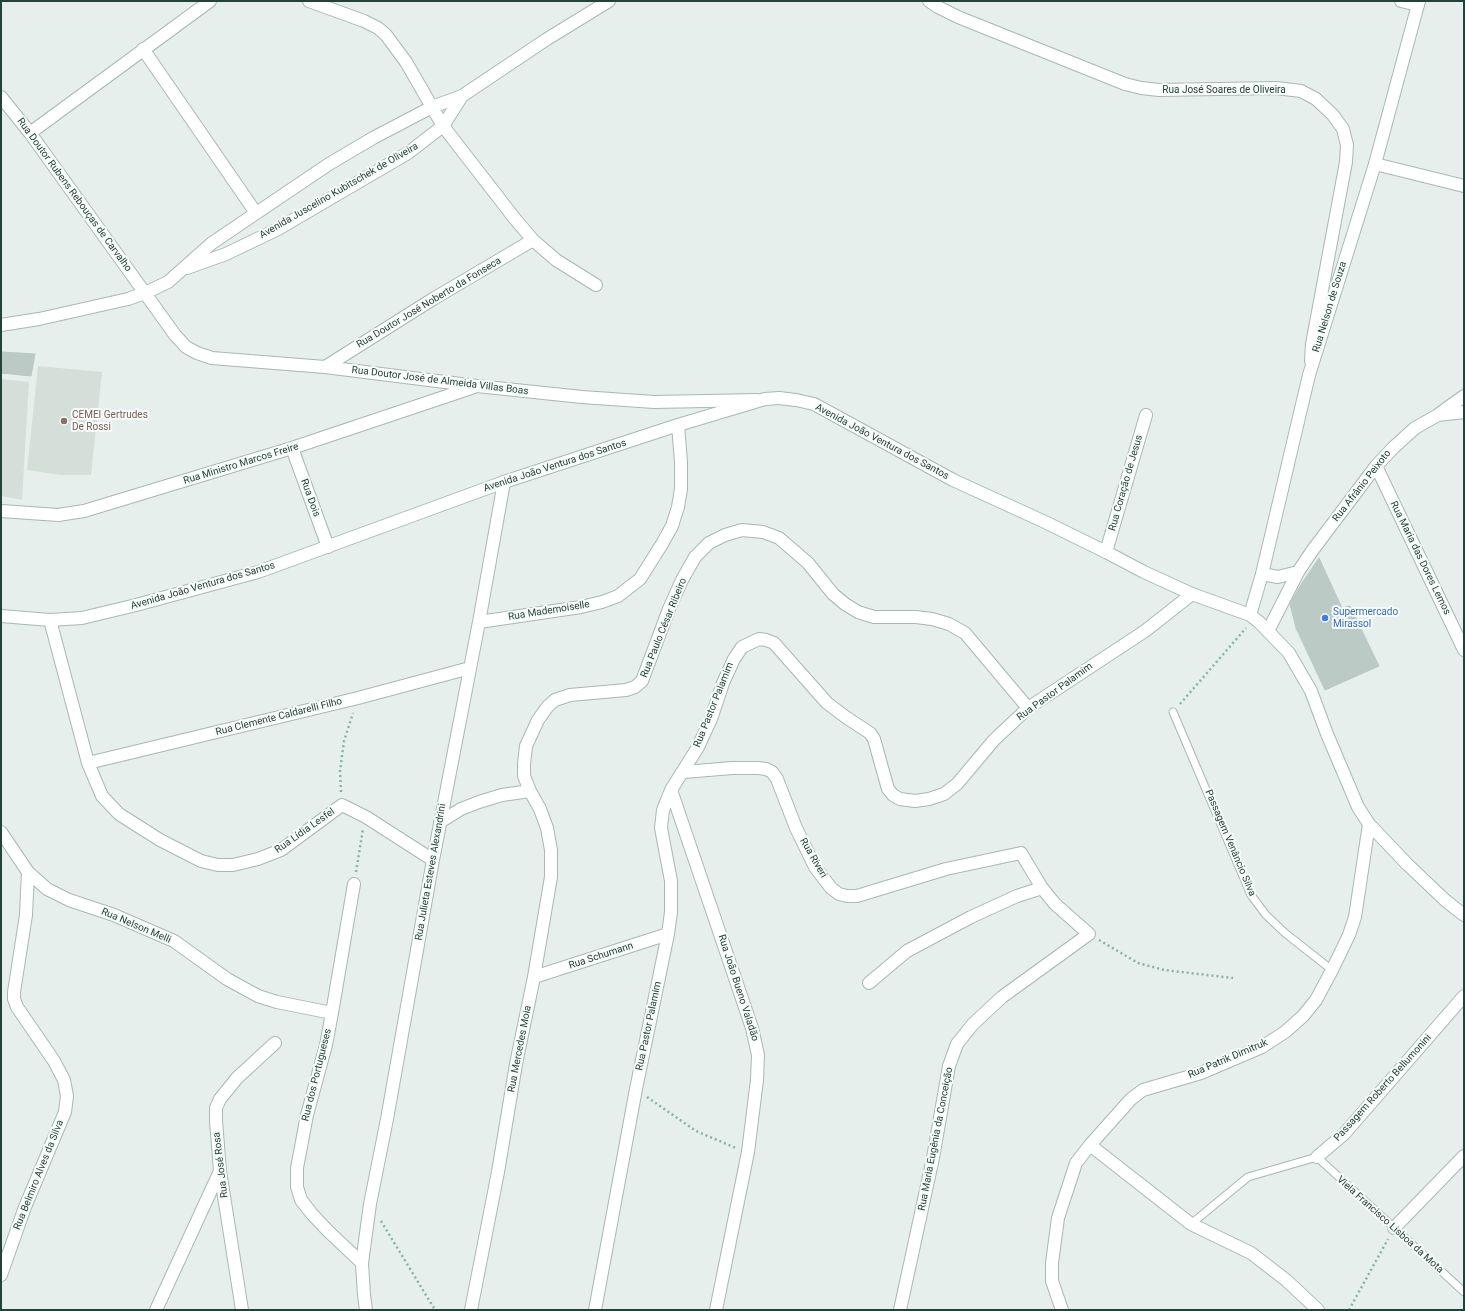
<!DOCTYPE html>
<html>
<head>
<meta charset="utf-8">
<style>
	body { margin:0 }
	#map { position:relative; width:1465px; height:1311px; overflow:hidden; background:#e6efeb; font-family:Roboto,sans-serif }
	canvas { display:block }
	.frame { position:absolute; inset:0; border:2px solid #24423a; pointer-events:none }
</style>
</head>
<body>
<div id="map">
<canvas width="1465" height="1311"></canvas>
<div class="frame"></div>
</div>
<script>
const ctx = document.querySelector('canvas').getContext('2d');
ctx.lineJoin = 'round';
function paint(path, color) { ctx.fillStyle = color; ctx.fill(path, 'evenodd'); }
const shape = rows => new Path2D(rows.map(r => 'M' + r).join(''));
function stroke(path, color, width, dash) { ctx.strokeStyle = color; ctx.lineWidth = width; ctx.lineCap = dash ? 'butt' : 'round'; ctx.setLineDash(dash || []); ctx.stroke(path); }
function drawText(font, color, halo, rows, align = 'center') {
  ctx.font = font + ' Roboto,sans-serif'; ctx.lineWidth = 4; ctx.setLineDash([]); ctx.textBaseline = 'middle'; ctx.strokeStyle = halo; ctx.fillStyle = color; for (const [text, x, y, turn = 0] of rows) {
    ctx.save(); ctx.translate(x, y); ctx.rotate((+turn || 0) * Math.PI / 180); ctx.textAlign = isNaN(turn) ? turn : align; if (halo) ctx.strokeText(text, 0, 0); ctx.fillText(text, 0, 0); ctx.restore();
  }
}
paint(shape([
	[38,366,102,372,91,475,61,475,27,470],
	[1,379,29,382,22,500,1,496]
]), '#d4dfda');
const building = shape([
	[1,352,35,354,31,376,1,373,1,352],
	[1319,558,1342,608,1350,606,1379,666,1325,690,1296,628,1290,604,1300,586,1319,558]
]);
paint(building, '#bbcac4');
stroke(building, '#b8c9c2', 1);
const service = shape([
	[1173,712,1251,895,1266,915,1285,933,1332,970],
	[1191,1224,1248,1177,1317,1157,1464,1292]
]);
const minor = shape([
	[309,1,364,21,378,28,386,35,406,62,443,126,515,219,533,240,556,260,596,285],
	[929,1,938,7,958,17,1125,84,1141,88,1159,90,1276,88,1301,91,1316,99,1333,115,1343,129,1347,145,1346,162,1312,344,1311,361],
	[1401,1,1418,5],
	[143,49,256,213],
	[1,97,30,133,175,335,186,347,197,353,212,358,325,367,477,386,582,397,654,402,757,400],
	[30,133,210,1],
	[1375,164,1464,186],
	[187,268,226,254,278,229,408,153,443,126,462,96],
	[1,325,39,319,128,299,145,293,168,282,212,243,329,164,373,138,432,107,462,96,547,39,609,1],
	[325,367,433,299,533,240],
	[1439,414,1464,396],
	[292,448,328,547],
	[1376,466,1464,650],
	[1,511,58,515,84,511,292,448,474,387],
	[1106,552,1146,415],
	[1262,574,1278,577,1298,572],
	[50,620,88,763,102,796,119,814,160,840,201,861,218,865,233,865,258,859,281,850,342,805,366,817,433,860],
	[479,622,581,607,602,602,618,596,640,579,662,544,672,526,678,507,681,489,681,462,678,425],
	[1268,631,1298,572,1312,551,1376,466,1394,447,1415,428,1438,415,1464,412],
	[88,763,358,698,470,668],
	[684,772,732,768,758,768,766,769,772,772,777,779,796,828,815,867,831,888,839,894,847,896,857,896,946,869,1021,853,1042,888,1055,904,1089,934,1002,997,973,1024,957,1044,949,1066,933,1158,900,1310],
	[671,790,752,1028,758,1055,757,1080,748,1152,716,1310],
	[440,822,461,809,479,802,502,795,530,791],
	[1,832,28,872,47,889,69,900,114,915,174,941,227,979,258,996,277,1002,332,1013],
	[354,884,332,1013,326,1045,307,1115,297,1168,297,1187,301,1200,312,1214,328,1231,362,1263],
	[534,977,668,934],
	[869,983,907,951,971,917,1017,896,1042,888],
	[1090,1145,1191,1224,1251,1253,1286,1280,1318,1310],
	[1317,1157,1344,1134,1464,996],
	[1394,1228,1464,1156],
	[1,1275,25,1207,65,1112,67,1096,64,1080,54,1061,17,1007,14,999,14,992,26,915,28,872],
	[156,1310,220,1171],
	[242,1310,220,1171,216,1121,216,1108,220,1099,237,1078,275,1043],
	[366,1310,364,1295,362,1263,370,1204,387,1119,433,860,479,622,504,482],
	[471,1310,498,1172,516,1064,534,977,551,877,551,850,547,828,540,809,530,791,524,776,524,764,526,746,538,720,548,706,555,700,570,695,626,690,635,687,642,681,669,609,682,580,695,557,709,543,725,535,742,530,763,532,779,538,808,563,833,594,845,604,858,612,874,617,916,617,932,619,949,624,965,633,1028,708],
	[595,1310,636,1089,668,934,671,912,671,881,661,828,663,810,671,790,698,747,711,719,723,683,734,659,742,647,759,639,766,640,774,643,827,703,847,718,870,733,874,739,888,789,893,795,900,799,915,801,929,799,944,794,957,784,994,740,1028,708,1145,631,1192,594],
	[1062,1310,1052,1281,1052,1263,1058,1218,1076,1163,1090,1145,1131,1099,1143,1090,1201,1073,1262,1047,1285,1032,1303,1016,1316,1000,1332,970,1349,935,1355,917,1369,824]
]);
const secondary = shape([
	[1250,615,1262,574,1309,375,1375,164,1419,1],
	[1,616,50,620,82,618,136,605,258,572,504,482,678,425,765,399,779,398,796,400,814,404,953,480,1045,522,1106,552,1144,572,1192,594,1250,615,1259,622,1289,653,1311,691,1327,734,1358,807,1369,824,1407,864,1446,901,1464,915]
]);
stroke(service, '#a8b8b2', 9);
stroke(minor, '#a8b8b2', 14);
stroke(secondary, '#a4bbb3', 14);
stroke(shape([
	[1180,704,1246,628],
	[341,792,340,771,344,741,353,713],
	[356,872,363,829],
	[1099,940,1138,963,1164,970,1233,978],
	[647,1097,696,1131,736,1148],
	[381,1221,435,1310],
	[1349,1310,1388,1239]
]), '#86b3a5', 2.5, [2, 3]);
stroke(service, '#fff', 7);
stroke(minor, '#fff', 12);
stroke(secondary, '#fff', 12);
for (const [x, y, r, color] of [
	[64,421,4,"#8d6e63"],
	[1325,618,4,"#3f7fe0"]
]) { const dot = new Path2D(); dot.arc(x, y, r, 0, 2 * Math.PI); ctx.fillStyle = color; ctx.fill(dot); stroke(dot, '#f7fbf9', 1.5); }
drawText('10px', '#24423a', '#f7fbf9', [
	["Rua José Soares de Oliveira",1224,90],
	["Avenida Juscelino Kubitschek de Oliveira",339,191,-30],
	["Rua Doutor Rubens Rebouças de Carvalho",74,195,54],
	["Rua Doutor José Noberto da Fonseca",429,303,-31],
	["Rua Nelson de Souza",1330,307,-73],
	["Rua Doutor José de Almeida Villas Boas",440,381,7],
	["Avenida João Ventura dos Santos",882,442,28],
	["Rua Ministro Marcos Freire",241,464,-17],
	["Avenida João Ventura dos Santos",555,466,-18],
	["Rua Coração de Jesus",1126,483,-74],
	["Rua Afrânio Peixoto",1362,486,-52],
	["Rua Dois",310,498,70],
	["Rua Maria das Dores Lemos",1420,558,64],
	["Avenida João Ventura dos Santos",203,586,-16],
	["Rua Mademoiselle",549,611,-9],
	["Rua Paulo César Ribeiro",664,628,-68],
	["Rua Pastor Palamim",1055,692,-36],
	["Rua Pastor Palamim",714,705,-68],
	["Rua Clemente Caldarelli Filho",279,717,-14],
	["Rua Lídia Lesfel",305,831,-35],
	["Passagem Venâncio Silva",1230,843,67],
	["Rua Riveri",813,858,60],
	["Rua Julieta Esteves Alexandrini",431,872,-80],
	["Rua Nelson Melli",136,926,23],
	["Rua Schumann",601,956,-18],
	["Rua João Bueno Valadão",738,988,72],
	["Rua Pastor Palamim",649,1026,-78],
	["Rua Mercedes Moia",520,1049,-79],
	["Rua Patrik Dimitruk",1228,1059,-23],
	["Rua dos Portugueses",317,1075,-76],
	["Passagem Roberto Bellumonini",1383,1088,-48],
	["Rua Maria Eugênia da Conceição",936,1139,-79],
	["Rua José Rosa",221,1165,-97],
	["Rua Belmiro Alves da Silva",39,1175,-68],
	["Viela Francisco Lisboa da Mota",1390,1225,42]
]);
drawText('10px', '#785e54', '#f7fbf9', [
	["CEMEI Gertrudes",72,415],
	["De Rossi",72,427]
], 'left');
drawText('10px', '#366cbe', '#f7fbf9', [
	["Supermercado",1333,612],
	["Mirassol",1333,624]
], 'left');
</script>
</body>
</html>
